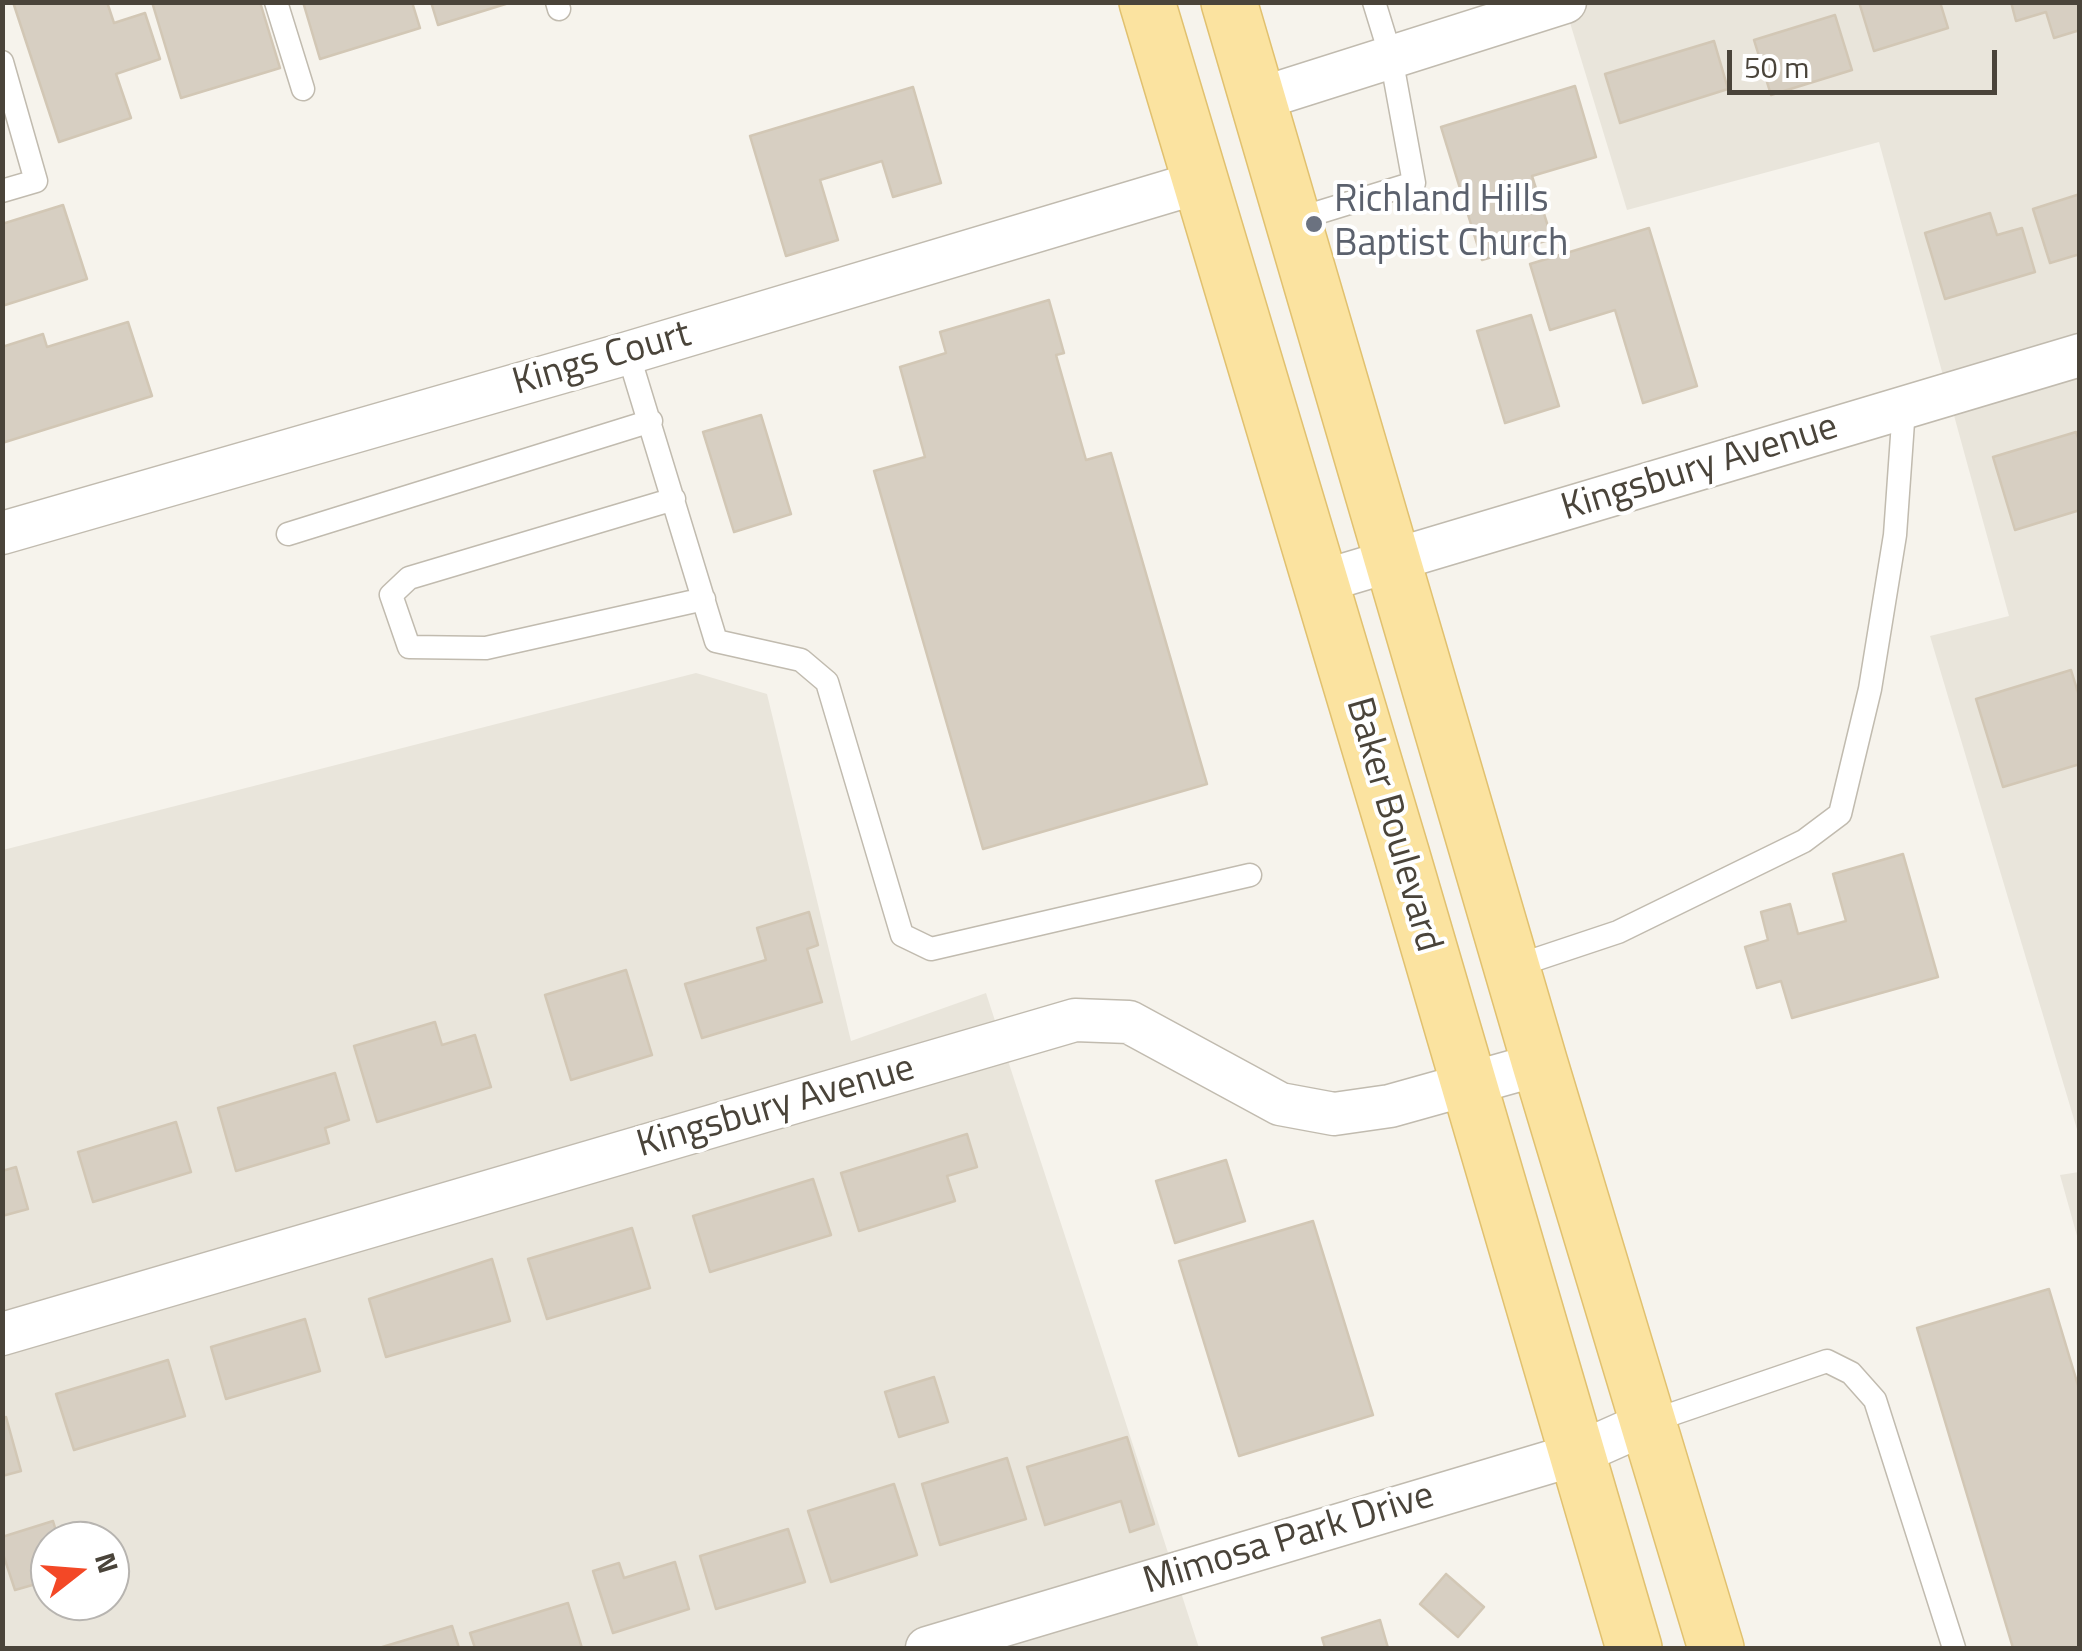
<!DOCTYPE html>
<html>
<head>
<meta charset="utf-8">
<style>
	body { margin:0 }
	#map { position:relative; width:2082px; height:1651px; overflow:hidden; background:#f6f3ec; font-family:"Titillium Web",sans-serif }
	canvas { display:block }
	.frame { position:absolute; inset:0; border:5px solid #4a443a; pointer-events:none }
	.north { position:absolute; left:30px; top:1521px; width:100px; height:100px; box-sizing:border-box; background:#fff; border:2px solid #b7b4b0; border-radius:50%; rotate:73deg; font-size:28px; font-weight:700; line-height:40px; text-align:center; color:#4a443a }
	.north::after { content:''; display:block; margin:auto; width:35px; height:45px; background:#f34826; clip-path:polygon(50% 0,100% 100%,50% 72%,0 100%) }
	.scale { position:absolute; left:1727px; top:50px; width:270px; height:45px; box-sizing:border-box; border:5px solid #4a443a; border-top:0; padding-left:12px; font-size:30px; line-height:35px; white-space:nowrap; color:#4a443a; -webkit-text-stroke:8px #fff; paint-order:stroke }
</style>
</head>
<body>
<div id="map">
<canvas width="2082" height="1651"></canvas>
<div class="frame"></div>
<div class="north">N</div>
<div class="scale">50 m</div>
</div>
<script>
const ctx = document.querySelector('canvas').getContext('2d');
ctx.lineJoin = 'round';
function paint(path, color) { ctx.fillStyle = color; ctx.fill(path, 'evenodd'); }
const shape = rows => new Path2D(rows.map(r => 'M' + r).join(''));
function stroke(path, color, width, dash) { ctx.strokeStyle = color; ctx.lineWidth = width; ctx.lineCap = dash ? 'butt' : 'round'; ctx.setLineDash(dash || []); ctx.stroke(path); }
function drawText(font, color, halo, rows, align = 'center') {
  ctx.font = font + ' "Titillium Web",sans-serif'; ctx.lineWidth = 8; ctx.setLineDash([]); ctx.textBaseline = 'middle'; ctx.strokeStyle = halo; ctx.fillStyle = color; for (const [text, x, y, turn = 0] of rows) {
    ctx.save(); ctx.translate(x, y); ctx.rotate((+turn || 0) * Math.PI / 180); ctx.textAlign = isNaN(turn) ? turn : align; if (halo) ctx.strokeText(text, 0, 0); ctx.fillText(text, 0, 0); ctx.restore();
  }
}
paint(shape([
	[1564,3,2079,3,2079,1136,1930,636,2009,616,1879,142,1627,210],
	[696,673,767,694,851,1041,986,993,1199,1648,3,1648,3,850],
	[50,1541,110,1541,110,1601,50,1601],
	[2079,1172,2080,1172,2079,1243,2060,1175]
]), '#e9e5db');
const building = shape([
	[13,2,107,2,114,23,145,13,160,59,116,74,131,118,59,142,13,2],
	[152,2,260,2,280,68,181,98,152,2],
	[303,2,412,2,420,28,320,59,303,2],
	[431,2,512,2,438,25,431,2],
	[1859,2,1940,2,1948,28,1874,51,1859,2],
	[2011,2,2080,2,2080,30,2054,38,2046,12,2016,21,2011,2],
	[1835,15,1852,70,1771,95,1754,40,1835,15],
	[1714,41,1728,89,1620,123,1605,74,1714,41],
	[1575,86,1596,157,1532,176,1552,239,1482,260,1441,127,1575,86],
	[913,87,941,183,893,197,882,161,820,180,838,240,786,256,750,136,913,87],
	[2080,194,2080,254,2050,263,2033,209,2080,194],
	[63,205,87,279,2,306,2,224,63,205],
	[1990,213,1997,235,2022,228,2035,272,1945,299,1925,233,1990,213],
	[1649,228,1697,386,1643,403,1615,310,1550,330,1530,264,1649,228],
	[1049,300,1064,353,1056,355,1086,460,1111,453,1207,784,983,849,874,471,925,457,900,367,946,353,940,332,1049,300],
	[1531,315,1559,406,1505,423,1477,331,1531,315],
	[128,322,152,396,2,443,2,347,43,334,47,347,128,322],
	[761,415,791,514,734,532,703,432,761,415],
	[2076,432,2080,443,2080,510,2015,530,1993,457,2076,432],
	[2071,670,2080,699,2080,764,2003,787,1976,699,2071,670],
	[1903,854,1938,977,1792,1018,1781,981,1757,988,1745,947,1768,940,1761,912,1790,904,1798,934,1846,921,1833,874,1903,854],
	[809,912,818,945,807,949,822,1002,702,1038,685,984,766,960,757,928,809,912],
	[626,970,652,1055,571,1080,545,995,626,970],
	[435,1022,442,1045,475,1035,491,1087,377,1122,354,1046,435,1022],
	[335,1073,349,1120,325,1128,329,1143,236,1171,218,1108,335,1073],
	[176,1122,191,1172,93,1202,78,1152,176,1122],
	[967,1134,977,1167,947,1176,955,1201,859,1231,841,1173,967,1134],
	[1226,1160,1245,1221,1175,1243,1156,1181,1226,1160],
	[16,1167,28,1209,2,1216,2,1171,16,1167],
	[813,1179,831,1235,710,1272,693,1216,813,1179],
	[1313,1221,1373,1415,1239,1456,1179,1261,1313,1221],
	[632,1228,650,1288,547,1319,528,1259,632,1228],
	[492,1259,510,1321,386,1357,369,1299,492,1259],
	[2049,1289,2080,1392,2080,1648,2013,1648,1917,1328,2049,1289],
	[305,1319,320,1371,226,1399,211,1347,305,1319],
	[168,1360,185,1416,74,1450,56,1394,168,1360],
	[934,1377,948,1422,899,1437,885,1392,934,1377],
	[6,1417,21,1471,2,1476,2,1418,6,1417],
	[1127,1437,1154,1524,1130,1532,1121,1501,1045,1525,1027,1467,1127,1437],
	[1007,1458,1026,1519,940,1545,922,1484,1007,1458],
	[894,1484,917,1555,831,1582,808,1511,894,1484],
	[53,1521,59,1541,50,1541,50,1580,15,1590,2,1551,2,1537,53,1521],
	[788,1529,805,1582,716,1609,700,1556,788,1529],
	[675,1562,689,1609,613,1633,593,1571,619,1563,624,1578,675,1562],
	[1446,1574,1484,1607,1458,1637,1420,1604,1446,1574],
	[568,1603,582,1648,475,1648,470,1633,568,1603],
	[1380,1620,1388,1648,1325,1648,1322,1638,1380,1620],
	[452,1626,459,1648,379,1648,452,1626]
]);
paint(building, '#d7cfc2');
stroke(building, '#d2c7b5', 2.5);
const lane = shape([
	[276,2,303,89],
	[557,2,559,9],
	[2,62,36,181,2,191],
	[1294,220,1414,183,1391,57,1374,2],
	[628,353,716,641,801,660,827,682,902,935,931,949,1250,875],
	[674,499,409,578,391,595,409,647,486,648,704,599],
	[288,534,651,421],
	[1513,967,1618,932,1804,841,1840,814,1870,689,1895,535,1904,408],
	[1649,1422,1827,1361,1851,1373,1875,1400,1954,1648]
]);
const street = shape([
	[1259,99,1565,2],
	[2,533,628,353,1200,182],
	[1320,582,2080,355],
	[2,1334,1075,1020,1129,1022,1280,1104,1334,1114,1390,1106,1540,1064],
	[927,1648,1577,1454,1649,1422]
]);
const primary = shape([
	[1147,2,1401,852,1634,1648],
	[1229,2,1540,1064,1716,1648]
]);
stroke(lane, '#c1bbaf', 25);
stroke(street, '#c1bbaf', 45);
stroke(primary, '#e1c16f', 58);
stroke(lane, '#fff', 22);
stroke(street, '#fff', 42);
stroke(primary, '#fbe3a0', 55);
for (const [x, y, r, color] of [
	[1314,224,10,"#6b7280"]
]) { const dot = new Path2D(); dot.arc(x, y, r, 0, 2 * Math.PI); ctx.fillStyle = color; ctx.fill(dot); stroke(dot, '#fff', 4); }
drawText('38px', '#5b616d', '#fff', [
	["Richland Hills",1334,202],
	["Baptist Church",1334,246]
], 'left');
drawText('38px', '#4a443a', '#fff', [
	["Kings Court",602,360,-16],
	["Kingsbury Avenue",1700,469,-17],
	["Baker Boulevard",1392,825,74],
	["Kingsbury Avenue",776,1108,-16],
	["Mimosa Park Drive",1289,1540,-17]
]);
</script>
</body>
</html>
